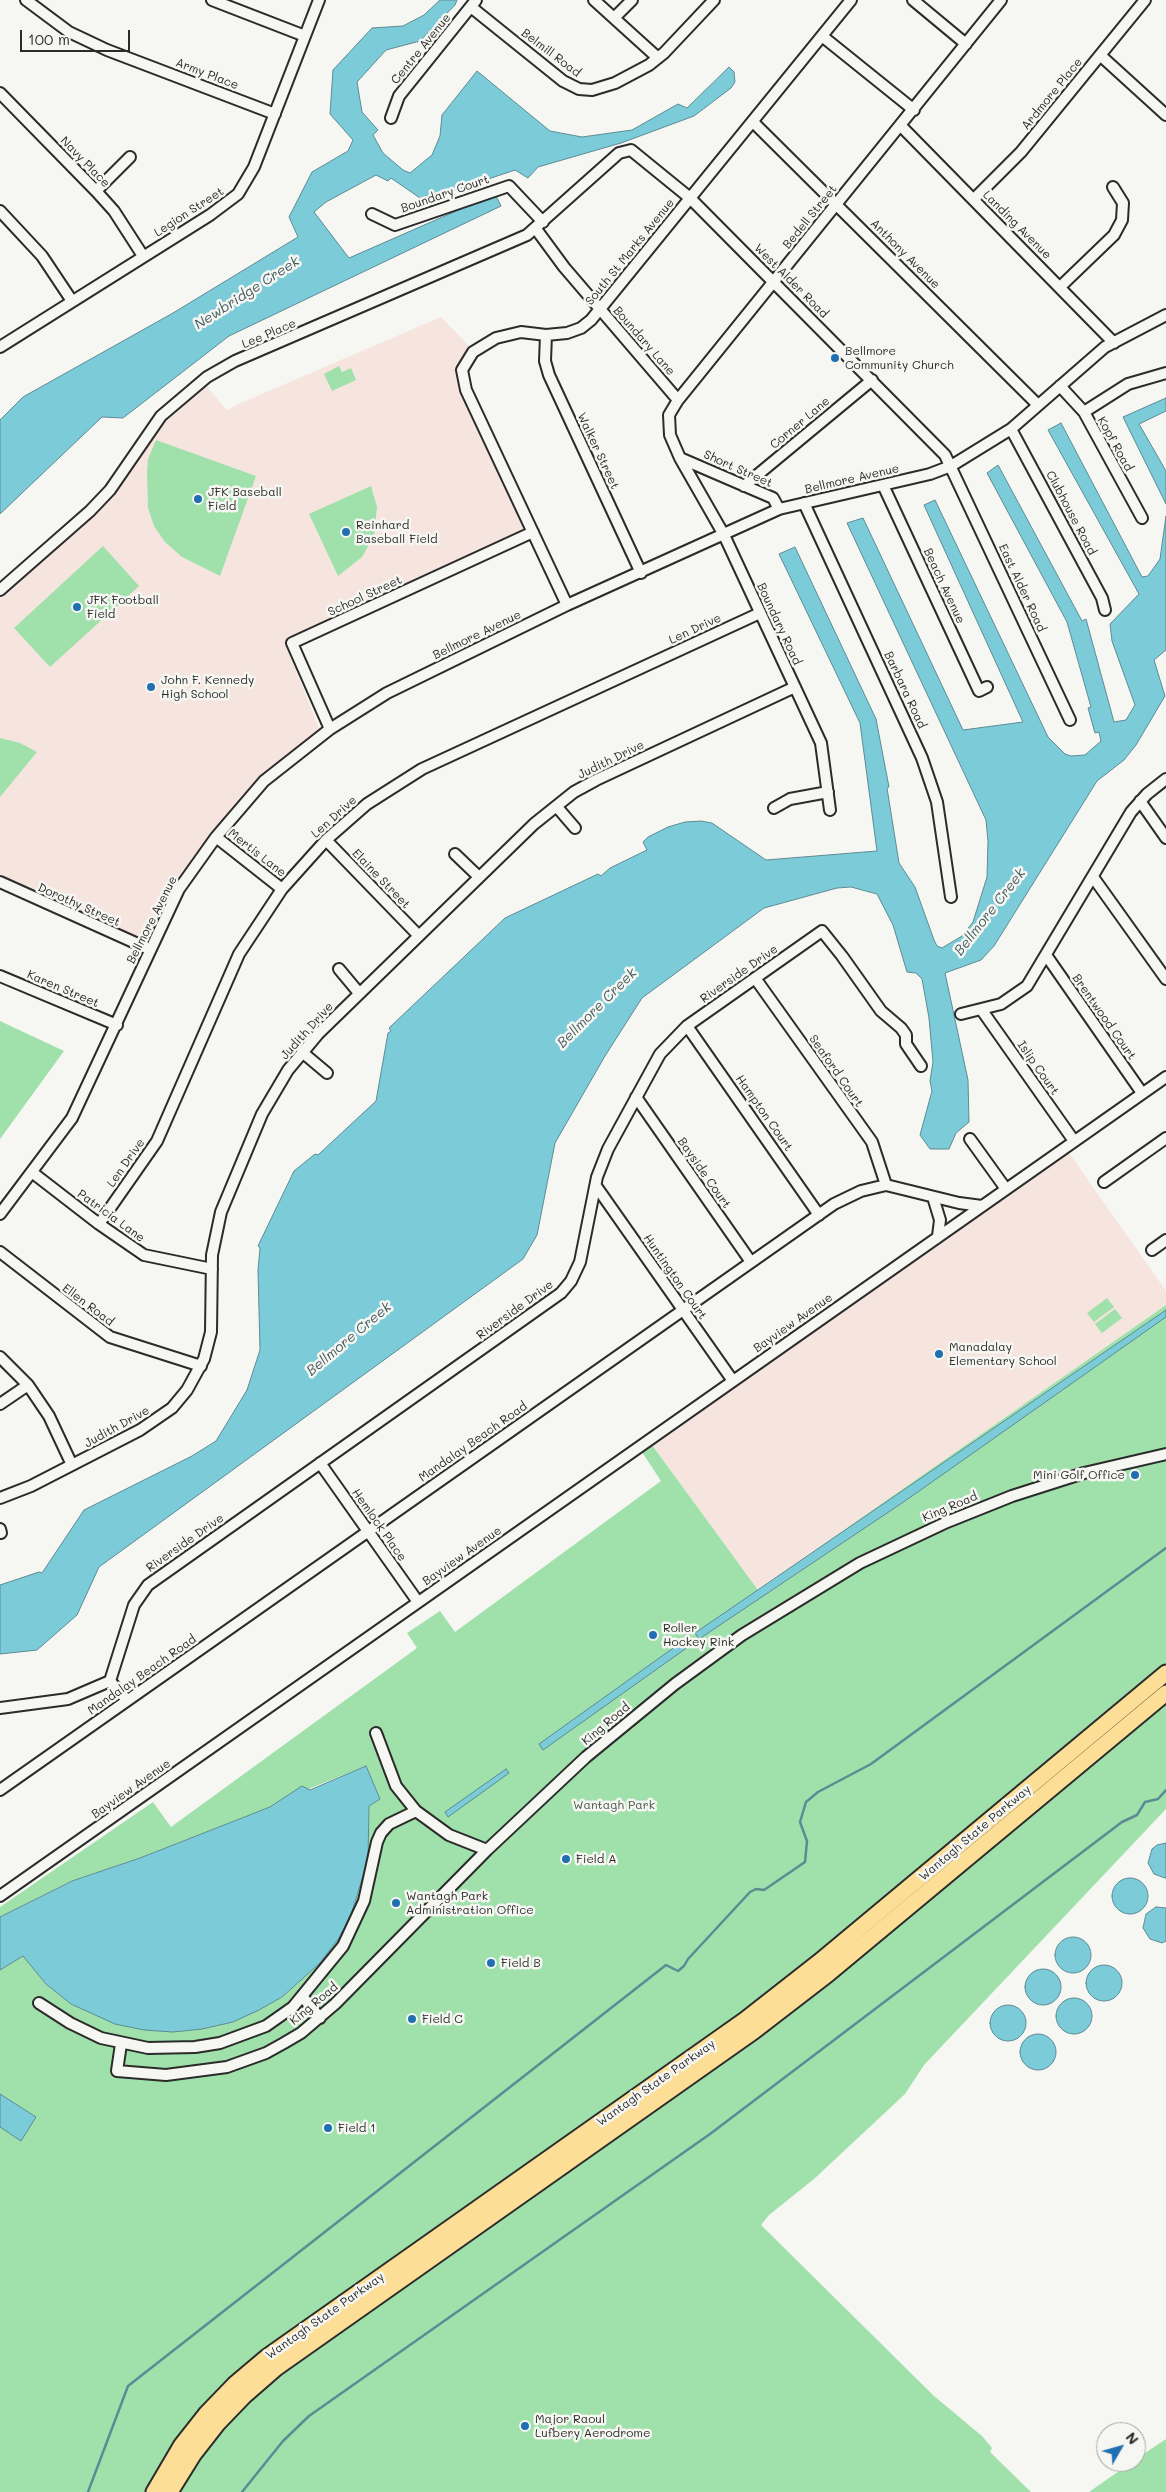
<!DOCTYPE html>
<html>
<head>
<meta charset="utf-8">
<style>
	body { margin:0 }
	#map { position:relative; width:1166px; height:2492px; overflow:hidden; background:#f6f6f2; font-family:Mali,sans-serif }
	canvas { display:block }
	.north { position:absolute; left:1096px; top:2422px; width:50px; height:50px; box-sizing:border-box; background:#f6f6f2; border:1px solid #a5a5a2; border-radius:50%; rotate:52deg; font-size:14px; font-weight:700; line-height:20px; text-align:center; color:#2b2b2b }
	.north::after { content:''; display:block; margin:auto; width:18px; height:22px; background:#1f6fb2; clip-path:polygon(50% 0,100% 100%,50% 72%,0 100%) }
	.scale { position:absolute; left:20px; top:30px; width:110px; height:22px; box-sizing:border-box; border:2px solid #2b2b2b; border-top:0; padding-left:6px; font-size:15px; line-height:18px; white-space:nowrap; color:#2b2b2b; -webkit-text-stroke:4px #f6f6f2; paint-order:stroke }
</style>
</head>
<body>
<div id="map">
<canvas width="1166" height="2492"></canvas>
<div class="north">N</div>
<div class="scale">100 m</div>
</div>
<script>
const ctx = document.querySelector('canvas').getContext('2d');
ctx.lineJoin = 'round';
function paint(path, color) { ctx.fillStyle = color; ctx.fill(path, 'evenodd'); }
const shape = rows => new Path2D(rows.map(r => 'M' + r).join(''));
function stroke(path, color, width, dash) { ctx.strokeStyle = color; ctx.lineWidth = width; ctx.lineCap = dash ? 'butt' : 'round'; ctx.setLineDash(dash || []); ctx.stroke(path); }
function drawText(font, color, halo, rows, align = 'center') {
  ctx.font = font + ' Mali,sans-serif'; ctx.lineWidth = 5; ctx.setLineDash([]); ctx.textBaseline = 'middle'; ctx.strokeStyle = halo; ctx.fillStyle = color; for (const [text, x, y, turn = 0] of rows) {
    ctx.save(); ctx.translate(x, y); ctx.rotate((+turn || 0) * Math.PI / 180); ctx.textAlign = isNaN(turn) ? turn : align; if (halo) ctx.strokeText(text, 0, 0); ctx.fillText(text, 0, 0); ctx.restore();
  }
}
paint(shape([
	[441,317,472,349,457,379,526,531,334,619,285,644,320,730,261,777,209,839,173,888,149,944,7,880,0,874,0,596,103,506,159,427,206,385,227,411,234,406],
	[1069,1153,1166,1291,1166,1305,758,1590,652,1445]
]), '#f6e5de');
paint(shape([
	[339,366,342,372,351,368,356,380,332,391,324,374],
	[156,440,256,476,220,576,182,557,165,542,154,526,148,508,147,472,148,459],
	[371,486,377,507,374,536,362,557,338,576,309,514],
	[103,546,139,586,50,667,14,628],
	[0,738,20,743,37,752,0,797],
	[0,1021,64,1051,0,1139],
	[1107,1298,1114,1307,1094,1322,1087,1313],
	[1166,1305,1166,1663,759,2000,272,2344,234,2376,146,2492,0,2492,0,1970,23,1956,46,1984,71,2004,173,2032,233,2022,282,1997,320,1963,360,1890,368,1860,369,1806,380,1799,366,1766,286,1798,270,1807,140,1858,71,1881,0,1917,0,1907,153,1802,171,1827,417,1648,407,1633,440,1611,455,1632,661,1481,642,1452,652,1445,758,1590],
	[1115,1309,1122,1318,1102,1333,1095,1324],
	[1166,1700,1166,1809,924,2065,905,2094,814,2179,769,2215,761,2225,934,2396,982,2436,992,2448,990,2452,1031,2492,180,2492,191,2470,224,2427,252,2396,285,2368,705,2073],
	[1166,2439,1166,2492,1089,2492,1132,2462,1136,2462,1136,2459]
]), '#a0e1ab');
const water = shape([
	[440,0,457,0,455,5,420,41,386,50,357,82,362,112,378,130,373,135,383,153,403,170,410,173,432,155,440,136,442,115,477,71,550,131,582,137,632,130,678,104,687,108,729,67,734,72,735,82,731,88,694,116,621,143,538,167,528,178,515,170,432,198,430,195,420,198,391,178,388,181,376,175,326,202,314,212,349,258,495,194,501,206,229,336,123,418,102,417,0,514,0,420,23,397,173,313,298,237,289,217,312,172,348,151,353,140,330,114,333,70,372,28,403,26,424,15,440,0],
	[1166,398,1166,411,1139,424,1166,471,1166,504,1123,417,1166,398],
	[1061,423,1142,577,1148,576,1160,559,1166,516,1166,650,1154,660,1165,696,1136,745,1124,760,1097,781,994,946,981,960,945,973,968,1080,969,1122,956,1133,949,1149,930,1149,920,1135,932,1091,930,1081,933,1062,929,1018,922,979,916,973,907,972,893,925,877,894,851,887,837,888,764,908,642,998,605,1056,555,1143,537,1235,523,1259,99,1567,77,1615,37,1650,0,1654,0,1585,39,1572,42,1573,84,1510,192,1456,216,1441,247,1390,260,1350,258,1270,260,1248,258,1246,294,1171,315,1154,318,1155,376,1101,388,1033,391,1031,389,1028,505,918,598,874,601,876,610,868,647,850,643,842,648,837,668,827,685,822,701,821,712,823,766,860,877,851,860,723,779,554,795,547,876,719,889,787,887,788,899,863,915,887,934,940,937,946,942,948,962,936,973,922,987,877,988,841,986,820,847,523,863,518,963,730,1023,722,924,505,935,500,1048,737,1065,754,1071,756,1085,755,1101,741,1099,732,1095,733,1088,708,1091,707,1067,622,987,473,998,465,1082,621,1086,619,1114,722,1126,720,1135,705,1112,641,1110,624,1139,594,1048,430,1061,423],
	[1166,1310,1166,1317,905,1501,699,1639,695,1633,1166,1310],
	[683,1641,688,1647,543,1750,539,1744,683,1641],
	[366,1766,380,1799,369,1806,368,1860,351,1915,339,1938,320,1963,282,1997,259,2010,233,2022,202,2029,173,2032,144,2030,115,2024,71,2004,46,1984,23,1956,0,1970,0,1917,72,1881,140,1858,270,1807,302,1786,310,1790,366,1766],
	[506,1769,509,1773,448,1817,445,1812,506,1769],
	[1166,1843,1166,1878,1165,1878,1154,1874,1148,1863,1152,1849,1157,1845,1166,1843],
	'1112 1896a18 18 0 1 1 36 0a18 18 0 1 1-36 0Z',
	[1156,1907,1166,1908,1166,1941,1162,1943,1150,1939,1143,1928,1146,1914,1156,1907],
	'1055 1955a18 18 0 1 1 36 0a18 18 0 1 1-36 0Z',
	'1086 1983a18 18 0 1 1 36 0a18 18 0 1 1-36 0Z',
	'1025 1987a18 18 0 1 1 36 0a18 18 0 1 1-36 0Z',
	'1056 2016a18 18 0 1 1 36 0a18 18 0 1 1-36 0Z',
	'990 2023a18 18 0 1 1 36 0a18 18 0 1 1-36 0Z',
	'1020 2052a18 18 0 1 1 36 0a18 18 0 1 1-36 0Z',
	[0,2094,36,2117,21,2141,0,2127,0,2094]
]);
paint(water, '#7ccbd9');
stroke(water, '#5c8b93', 1);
stroke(shape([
	[88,2492,128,2386,666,1965,678,1971,684,1966,688,1959,750,1892,756,1889,764,1890,805,1862,807,1841,800,1822,806,1802,818,1792,871,1764,1166,1548],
	[242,2492,283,2441,309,2416,710,2134,1122,1822,1137,1815,1145,1802,1158,1799,1166,1790]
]), '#5c8b93', 2.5);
const minor = shape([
	[26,0,69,32,107,50,275,114],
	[212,0,305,36],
	[594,0,658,58],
	[913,0,966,44],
	[471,7,563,81,579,89,592,90,615,83,649,65,664,53,714,0],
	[615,17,632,0],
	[822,36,914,110],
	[1100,55,1166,115],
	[0,93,96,191,114,211,143,256],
	[391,118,399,96,476,0],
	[753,122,1038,405],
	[901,126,1114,343],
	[96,191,130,157],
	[974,199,1021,152,1145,0],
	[0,211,42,256,72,301],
	[372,214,395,225,509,186,543,222],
	[536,229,564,267,678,400],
	[1061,286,1114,235,1122,220,1123,203,1113,187],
	[546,335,545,361,549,375,641,573],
	[0,347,210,215,238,194,254,167,319,0],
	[1060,386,1084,412,1142,518],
	[1084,412,1128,384,1166,373],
	[1011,429,1102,598,1105,610],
	[680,458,773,498,779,509],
	[883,485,979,691,987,687],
	[744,486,872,380],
	[804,503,922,758,937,802,951,897],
	[0,590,90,511,110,490,161,416,207,377,235,361,527,235,619,153,631,150,690,198,945,455,1070,720],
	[567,605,466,390,462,370,473,352,496,338,521,332,546,335,567,333,581,328,591,320,851,0],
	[330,729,292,643,533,532],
	[1140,801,1166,838],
	[557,807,575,828],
	[774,808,790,799,828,792],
	[830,810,821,743,724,535,680,458,670,435,669,415,678,400,1001,0],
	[216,837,282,889],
	[326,840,419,936],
	[455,854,479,877],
	[1093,877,1166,979],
	[0,882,149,949],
	[1046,955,1142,1093],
	[339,969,359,993],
	[0,976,117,1025],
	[755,978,872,1142,886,1185],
	[981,1009,1074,1141],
	[961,1014,1001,1004,1027,986,1131,812,1147,794,1166,779],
	[687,1026,819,1215],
	[302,1052,327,1073],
	[636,1097,751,1262],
	[970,1139,1006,1189],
	[33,1173,99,1224,144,1255,212,1269],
	[1104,1182,1166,1138],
	[596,1186,733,1381],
	[933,1197,940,1220,938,1236],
	[0,1214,72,1118,179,889,216,837,264,781,330,729,387,693,567,605,779,509,930,474,951,466,1011,429,1105,347,1166,315],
	[99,1224,157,1141,239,954,282,889,326,840,367,804,422,769,760,613],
	[1152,1250,1166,1240],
	[0,1252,110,1337,201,1366],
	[0,1357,28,1385,49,1416,72,1465],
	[0,1404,28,1385],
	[320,1463,418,1602],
	[0,1498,31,1486,140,1430,172,1408,187,1390,204,1359,211,1332,212,1255,221,1212,262,1114,288,1070,318,1034,534,824,574,792,596,780,795,687],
	[0,1529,1,1533],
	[127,1700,110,1681,134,1605,148,1585,561,1293,571,1281,580,1262,597,1177,608,1149,660,1054,687,1026,822,931,842,956,881,1011,901,1028,906,1035,906,1044,921,1066],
	[0,1708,68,1699,110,1681],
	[376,1733,396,1786,416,1811,449,1835,487,1850],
	[0,1790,834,1204,861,1191,886,1185,959,1203,982,1206],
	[0,1896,1166,1077],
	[302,1996,320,2018],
	[39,2003,70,2023,101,2038,148,2048,195,2047,220,2043,266,2026,293,2007,343,1946,364,1901,377,1842,381,1833,389,1824,416,1811],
	[121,2044,117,2071,166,2075,227,2067,266,2053,284,2043,301,2033,335,2004,487,1850,586,1757,675,1684,742,1635,860,1563,947,1522,1012,1496,1084,1473,1166,1454]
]);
const highway = shape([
	[154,2492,181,2446,207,2413,235,2384,267,2357,745,2020,819,1962,1166,1673],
	[170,2492,193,2455,218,2423,245,2395,276,2368,754,2031,828,1974,1166,1693]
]);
stroke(minor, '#2b2b2b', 14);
stroke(highway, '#2b2b2b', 19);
stroke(minor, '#f6f6f2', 10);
stroke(highway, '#fdde96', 15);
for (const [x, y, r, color] of [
	[835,358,5,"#1f6fb2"],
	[198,499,5,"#1f6fb2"],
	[346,532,5,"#1f6fb2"],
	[77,607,5,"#1f6fb2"],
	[151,687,5,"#1f6fb2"],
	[939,1354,5,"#1f6fb2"],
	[1135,1475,5,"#1f6fb2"],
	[653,1635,5,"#1f6fb2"],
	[566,1859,5,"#1f6fb2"],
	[396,1903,5,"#1f6fb2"],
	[491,1963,5,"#1f6fb2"],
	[412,2019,5,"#1f6fb2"],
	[328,2128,5,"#1f6fb2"],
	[525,2426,5,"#1f6fb2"]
]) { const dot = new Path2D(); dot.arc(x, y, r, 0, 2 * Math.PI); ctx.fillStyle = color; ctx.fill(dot); stroke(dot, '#f6f6f2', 2); }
drawText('12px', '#2b2b2b', '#f6f6f2', [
	["Centre Avenue",421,49,-51],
	["Belmill Road",551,53,37],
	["Army Place",207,74,21],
	["Ardmore Place",1052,94,-51],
	["Navy Place",85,162,46],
	["Boundary Court",445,194,-19],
	["Legion Street",189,212,-33],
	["Bedell Street",810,217,-51],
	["Landing Avenue",1017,225,45],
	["South St Marks Avenue",630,252,-51],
	["Anthony Avenue",905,254,45],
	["West Alder Road",791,281,45],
	["Lee Place",269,334,-23],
	["Boundary Lane",644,341,49],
	["Corner Lane",800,423,-40],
	["Kopf Road",1115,444,61],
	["Walker Street",598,451,65],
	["Short Street",738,469,24],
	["Bellmore Avenue",852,479,-13],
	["Clubhouse Road",1071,513,62],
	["Beach Avenue",944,586,65],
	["East Alder Road",1022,588,65],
	["School Street",365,596,-25],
	["Boundary Road",779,624,65],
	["Len Drive",695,629,-25],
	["Bellmore Avenue",477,635,-26],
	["Barbara Road",905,690,65],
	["Judith Drive",611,760,-26],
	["Len Drive",334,817,-42],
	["Mertis Lane",257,853,38],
	["Elaine Street",381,879,46],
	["Dorothy Street",79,905,24],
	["Bellmore Avenue",152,920,-63],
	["Riverside Drive",739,974,-35],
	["Karen Street",63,989,23],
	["Brentwood Court",1104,1017,55],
	["Judith Drive",307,1031,-48],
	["Islip Court",1038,1068,55],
	["Seaford Court",836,1071,55],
	["Hampton Court",764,1113,55],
	["Len Drive",126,1163,-55],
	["Bayside Court",704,1173,55],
	["Patricia Lane",111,1216,36],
	["Huntington Court",675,1277,55],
	["Ellen Road",88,1305,37],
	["Riverside Drive",515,1310,-36],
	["Bayview Avenue",793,1323,-35],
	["Judith Drive",117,1427,-29],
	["Mandalay Beach Road",473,1442,-35],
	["King Road",950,1507,-23],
	["Hemlock Place",379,1525,55],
	["Riverside Drive",185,1543,-35],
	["Bayview Avenue",462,1556,-35],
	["Mandalay Beach Road",142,1675,-35],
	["King Road",606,1724,-40],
	["Bayview Avenue",131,1789,-35],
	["Wantagh State Parkway",975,1833,-40],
	["King Road",314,2004,-40],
	["Wantagh State Parkway",656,2083,-35],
	["Wantagh State Parkway",325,2316,-35]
]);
drawText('12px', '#2b2b2b', '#f6f6f2', [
	["Bellmore",845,351],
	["Community Church",845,365],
	["JFK Baseball",208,492],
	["Field",208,506],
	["Reinhard",356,525],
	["Baseball Field",356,539],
	["JFK Football",87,600],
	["Field",87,614],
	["John F. Kennedy",161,680],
	["High School",161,694],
	["Manadalay",949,1347],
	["Elementary School",949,1361],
	["Mini Golf Office",1125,1475,"right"],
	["Roller",663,1628],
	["Hockey Rink",663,1642],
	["Field A",576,1859],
	["Wantagh Park",406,1896],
	["Administration Office",406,1910],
	["Field B",501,1963],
	["Field C",422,2019],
	["Field 1",338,2128],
	["Major Raoul",535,2419],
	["Lufbery Aerodrome",535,2433]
], 'left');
drawText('12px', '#48584b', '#f6f6f2', [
	["Wantagh Park",614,1805]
]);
drawText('italic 14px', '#435b5f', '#f6f6f2', [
	["Newbridge Creek",247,293,-33],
	["Bellmore Creek",990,912,-52],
	["Bellmore Creek",597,1008,-45],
	["Bellmore Creek",349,1339,-40]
]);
</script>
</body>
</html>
